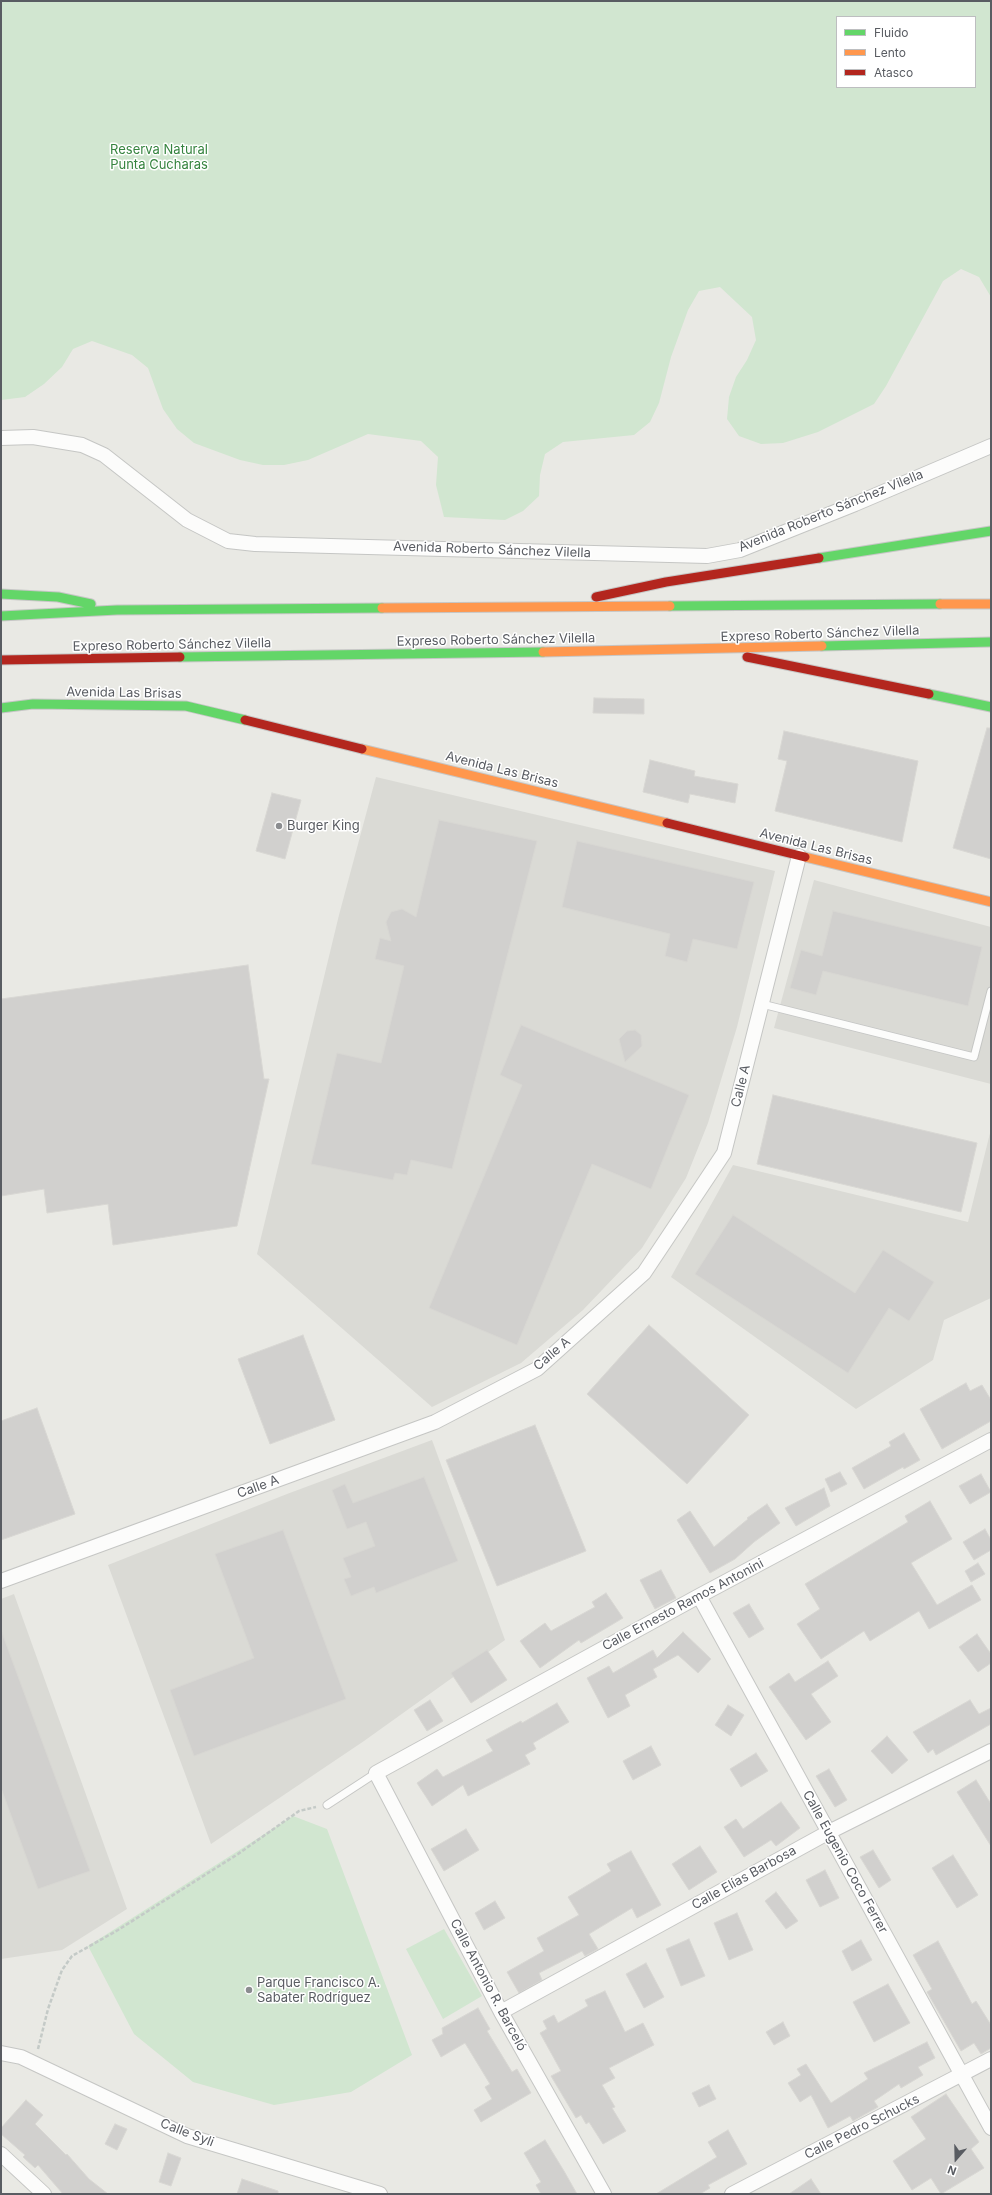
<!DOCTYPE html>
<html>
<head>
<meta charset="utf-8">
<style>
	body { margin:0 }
	#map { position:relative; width:992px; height:2195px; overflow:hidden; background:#e9e9e4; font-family:Inter,sans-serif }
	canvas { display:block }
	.frame { position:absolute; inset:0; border:2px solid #595c62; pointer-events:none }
	.legend { position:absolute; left:836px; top:16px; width:140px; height:72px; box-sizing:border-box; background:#fff; border:1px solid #bdbec0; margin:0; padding:5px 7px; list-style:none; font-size:12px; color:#595c62 }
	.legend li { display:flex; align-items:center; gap:8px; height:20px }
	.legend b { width:20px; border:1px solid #bdbec0 }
	.north { position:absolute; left:936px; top:2139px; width:40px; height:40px; -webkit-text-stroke:3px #fff; paint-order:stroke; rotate:200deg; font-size:11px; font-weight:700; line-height:16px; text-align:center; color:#595c62 }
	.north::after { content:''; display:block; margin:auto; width:14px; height:18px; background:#595c62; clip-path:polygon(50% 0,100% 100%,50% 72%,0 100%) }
</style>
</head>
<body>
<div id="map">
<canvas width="992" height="2195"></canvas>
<div class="frame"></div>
<ul class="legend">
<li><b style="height:5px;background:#63d668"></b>Fluido</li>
<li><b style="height:5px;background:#ff974d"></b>Lento</li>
<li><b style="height:5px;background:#b3261e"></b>Atasco</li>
</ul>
<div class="north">N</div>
</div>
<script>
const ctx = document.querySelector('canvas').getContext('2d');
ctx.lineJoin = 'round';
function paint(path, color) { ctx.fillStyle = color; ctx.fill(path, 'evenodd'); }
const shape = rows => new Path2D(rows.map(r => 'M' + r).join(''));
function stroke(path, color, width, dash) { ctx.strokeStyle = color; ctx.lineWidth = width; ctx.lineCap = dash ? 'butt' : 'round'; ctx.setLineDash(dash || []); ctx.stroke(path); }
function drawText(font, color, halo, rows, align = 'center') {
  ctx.font = font + ' Inter,sans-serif'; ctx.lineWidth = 3; ctx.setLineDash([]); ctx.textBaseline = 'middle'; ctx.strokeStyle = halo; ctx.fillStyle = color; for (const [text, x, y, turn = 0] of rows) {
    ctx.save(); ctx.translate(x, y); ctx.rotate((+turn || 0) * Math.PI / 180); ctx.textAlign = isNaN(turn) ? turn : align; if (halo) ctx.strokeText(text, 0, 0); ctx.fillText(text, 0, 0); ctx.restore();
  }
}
paint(shape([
	[376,777,775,871,737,1027,708,1123,686,1178,642,1248,583,1310,521,1363,432,1407,257,1254,339,915],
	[814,880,991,927,991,1084,774,1028],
	[991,1129,991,1298,944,1320,933,1360,856,1409,671,1277,733,1165,968,1222],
	[432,1440,505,1640,364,1741,211,1844,108,1565,287,1494],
	[14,1594,127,1909,62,1950,1,1959,1,1599]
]), '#dadad5');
paint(shape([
	[1,1,991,1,991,297,979,277,961,269,943,281,886,386,874,404,818,432,783,443,761,444,739,436,727,419,729,397,736,377,747,360,756,340,752,317,720,287,699,291,688,310,671,357,659,403,650,422,634,435,563,442,545,454,540,475,539,496,523,511,505,520,444,517,436,485,438,457,421,441,368,434,308,460,284,465,263,465,240,460,194,443,177,429,163,409,148,368,132,355,92,341,73,349,62,367,44,384,25,397,1,400],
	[837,17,975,17,975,87,837,87],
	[293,1816,327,1829,412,2055,351,2092,274,2105,193,2082,134,2034,88,1946],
	[444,1929,482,1996,443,2019,406,1949]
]), '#d1e6d0');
const building = shape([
	[594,698,644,699,644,714,593,713,594,698],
	[987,728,991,728,991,859,953,848,987,728],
	[784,731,918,761,902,842,775,811,787,761,778,759,784,731],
	[650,760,695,771,694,776,738,784,735,803,690,794,688,803,643,792,650,760],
	[272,793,301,800,285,859,256,851,272,793],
	[439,820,537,841,452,1169,411,1160,407,1175,395,1173,393,1180,311,1164,337,1053,381,1063,404,966,375,959,380,938,391,941,386,922,391,912,402,909,416,917,439,820],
	[577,841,754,882,737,949,693,939,687,962,665,956,670,934,562,907,577,841],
	[833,911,982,947,968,1006,823,971,816,995,790,988,801,950,822,956,833,911],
	[248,965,264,1079,269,1079,237,1226,113,1245,108,1204,47,1213,44,1189,1,1196,1,999,248,965],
	[521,1025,689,1095,651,1189,592,1164,517,1345,429,1308,522,1085,500,1075,521,1025],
	[635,1030,641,1035,642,1046,625,1062,619,1039,627,1031,635,1030],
	[773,1095,977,1143,961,1212,757,1164,773,1095],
	[733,1215,855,1293,883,1250,934,1282,909,1321,889,1308,848,1373,695,1274,733,1215],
	[649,1325,749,1415,687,1484,587,1394,649,1325],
	[303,1335,335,1420,270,1444,238,1359,303,1335],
	[966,1383,970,1391,982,1385,991,1400,991,1421,942,1449,920,1409,966,1383],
	[37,1408,75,1514,1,1540,1,1421,37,1408],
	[535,1425,586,1551,497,1586,446,1460,535,1425],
	[904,1433,920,1460,904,1469,903,1467,864,1489,852,1468,891,1446,889,1442,904,1433],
	[840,1472,847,1484,831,1492,825,1479,840,1472],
	[981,1474,991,1492,970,1504,959,1486,981,1474],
	[424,1477,458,1561,376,1593,374,1587,351,1596,344,1579,351,1577,343,1558,375,1546,366,1522,347,1529,332,1490,345,1484,353,1503,424,1477],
	[824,1488,830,1506,796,1526,785,1508,824,1488],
	[930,1501,952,1539,911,1563,937,1605,972,1585,981,1600,929,1629,919,1611,870,1641,864,1631,821,1659,797,1624,820,1609,805,1584,908,1522,905,1516,930,1501],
	[767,1504,780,1523,754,1542,735,1559,710,1573,677,1520,690,1511,714,1547,748,1519,747,1518,767,1504],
	[985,1529,991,1540,991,1550,974,1560,963,1542,985,1529],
	[283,1530,346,1699,194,1756,170,1690,254,1658,215,1554,283,1530],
	[978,1563,985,1574,971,1582,965,1571,978,1563],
	[661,1570,676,1598,655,1609,640,1580,661,1570],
	[606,1593,623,1618,581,1643,579,1640,540,1668,520,1641,545,1623,551,1631,595,1607,592,1602,606,1593],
	[749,1604,764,1629,749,1638,733,1613,749,1604],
	[683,1632,711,1659,698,1673,678,1655,653,1669,657,1677,625,1695,630,1706,608,1718,587,1678,609,1666,613,1673,653,1650,657,1658,683,1632],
	[2,1633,90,1871,38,1889,1,1788,2,1633],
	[977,1634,991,1654,991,1663,978,1672,959,1647,977,1634],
	[487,1650,507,1680,471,1703,451,1673,487,1650],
	[828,1661,838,1676,811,1694,831,1722,806,1740,769,1687,789,1673,795,1682,828,1661],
	[430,1700,443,1721,427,1731,414,1710,430,1700],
	[970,1700,979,1714,991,1708,991,1724,936,1755,933,1749,928,1753,913,1732,970,1700],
	[557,1703,569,1722,533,1743,536,1749,525,1755,530,1764,468,1796,463,1785,432,1806,417,1783,437,1769,443,1777,493,1751,486,1740,521,1721,522,1723,557,1703],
	[728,1705,744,1715,731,1736,715,1725,728,1705],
	[887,1736,908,1760,892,1774,871,1751,887,1736],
	[651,1746,661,1765,633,1780,623,1761,651,1746],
	[756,1753,768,1771,741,1787,730,1769,756,1753],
	[829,1769,847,1800,835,1807,816,1776,829,1769],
	[976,1780,991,1804,991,1846,957,1792,976,1780],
	[781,1802,800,1828,776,1846,771,1840,744,1857,724,1827,736,1819,743,1829,781,1802],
	[466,1829,479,1850,444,1871,431,1849,466,1829],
	[700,1846,717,1872,689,1890,672,1864,700,1846],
	[873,1850,891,1880,879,1888,860,1857,873,1850],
	[631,1851,661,1905,637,1918,632,1908,589,1934,598,1949,585,1956,582,1951,539,1973,542,1980,519,1993,507,1972,544,1951,537,1938,579,1915,568,1897,611,1871,607,1864,631,1851],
	[953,1855,978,1895,957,1908,932,1868,953,1855],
	[825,1870,839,1898,820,1907,806,1880,825,1870],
	[776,1892,798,1921,786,1929,765,1901,776,1892],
	[495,1901,505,1918,484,1930,475,1913,495,1901],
	[737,1913,753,1950,729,1960,714,1923,737,1913],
	[689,1939,705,1976,681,1986,666,1949,689,1939],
	[861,1940,872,1960,852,1971,842,1951,861,1940],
	[938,1941,972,2004,976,2001,991,2025,991,2048,981,2054,974,2043,961,2051,927,1992,932,1989,913,1955,938,1941],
	[646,1963,664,1997,644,2008,626,1974,646,1963],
	[888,1984,910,2023,874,2042,853,2002,888,1984],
	[605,1991,625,2032,643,2023,654,2045,609,2068,615,2078,602,2085,615,2107,612,2108,626,2131,603,2144,589,2122,586,2124,581,2115,576,2118,551,2076,561,2071,540,2033,547,2029,543,2021,554,2015,558,2023,588,2006,585,2000,605,1991],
	[478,2008,490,2029,487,2031,512,2072,517,2069,531,2093,481,2122,474,2110,492,2099,485,2087,490,2084,465,2043,441,2057,432,2040,443,2034,442,2028,478,2008],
	[783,2022,790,2036,774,2045,766,2032,783,2022],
	[927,2042,935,2058,918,2067,923,2075,901,2088,899,2084,874,2101,878,2107,853,2121,850,2116,828,2128,811,2095,800,2102,788,2083,801,2075,797,2069,806,2064,831,2103,868,2079,864,2073,927,2042],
	[709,2085,716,2099,699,2107,692,2093,709,2085],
	[946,2094,979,2142,971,2149,984,2168,941,2194,931,2178,912,2190,893,2161,926,2139,911,2117,946,2094],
	[26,2100,43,2115,35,2124,66,2155,67,2154,89,2179,108,2194,63,2194,38,2165,35,2168,23,2157,25,2155,1,2134,1,2128,26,2100],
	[115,2124,127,2129,117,2150,105,2144,115,2124],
	[728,2130,747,2164,708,2185,710,2188,700,2194,656,2194,717,2157,708,2142,728,2130],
	[545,2140,564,2171,577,2194,541,2194,536,2185,541,2182,524,2153,545,2140],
	[168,2153,181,2158,171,2186,159,2182,168,2153],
	[242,2179,278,2191,278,2194,237,2194,242,2179],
	[811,2179,821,2194,789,2194,811,2179]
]);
paint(building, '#d1d0ce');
stroke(building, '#d8d7d3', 1);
const lane = shape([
	[762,1004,974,1057,991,991],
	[327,1805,376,1773]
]);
const street = shape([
	[1,438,33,437,82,445,104,455,187,520,228,541,255,544,707,556,740,550,855,504,991,446],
	[1,1581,435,1422,537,1369,644,1273,724,1153,799,856],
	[699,1596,991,2128],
	[501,2012,829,1832,991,1751],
	[1,2053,21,2057,187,2136,380,2194],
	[1,2154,44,2194],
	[604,2194,501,2012,376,1773,699,1596,991,1440],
	[732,2194,991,2059]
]);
const fast = shape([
	[819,558,991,531],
	[1,594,58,597,91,604],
	[670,606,940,604],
	[1,616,117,610,382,608],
	[822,646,991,642],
	[180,657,543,652],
	[929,694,991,707],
	[1,708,33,704,186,706,245,720]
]);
const slow = shape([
	[940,604,991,604],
	[382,608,670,606],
	[543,652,822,646],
	[362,749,667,823],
	[805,857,991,902]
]);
const jam = shape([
	[596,597,666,582,819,558],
	[747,657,929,694],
	[1,660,180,657],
	[245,720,362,749],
	[667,823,805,857]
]);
stroke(lane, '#c5c6c4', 9);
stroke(street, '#c5c6c4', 16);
stroke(fast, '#c6c6c5', 11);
stroke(slow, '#c6c6c5', 11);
stroke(jam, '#c6c6c5', 11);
stroke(shape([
	[38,2049,48,2009,62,1970,72,1956,118,1930,238,1854,299,1811,316,1807]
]), '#c4cac7', 2.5, [4, 2]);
stroke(lane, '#fcfcfb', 7);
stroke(street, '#fcfcfb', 14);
stroke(fast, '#63d668', 9);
stroke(slow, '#ff974d', 9);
stroke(jam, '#b3261e', 9);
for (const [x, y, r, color] of [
	[279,826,4,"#8b8d90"],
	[249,1990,4,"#8b8d90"]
]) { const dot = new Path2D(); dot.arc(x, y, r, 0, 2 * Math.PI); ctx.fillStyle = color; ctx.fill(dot); stroke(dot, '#fff', 1.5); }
drawText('13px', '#36843f', '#fff', [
	["Reserva Natural",159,150],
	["Punta Cucharas",159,165]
]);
drawText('13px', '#595c62', '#fff', [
	["Avenida Roberto Sánchez Vilella",831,511,-22],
	["Avenida Roberto Sánchez Vilella",492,550,2],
	["Expreso Roberto Sánchez Vilella",820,634,-2],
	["Expreso Roberto Sánchez Vilella",496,640,-1],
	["Expreso Roberto Sánchez Vilella",172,645,-1],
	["Avenida Las Brisas",124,693,1],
	["Avenida Las Brisas",502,770,14],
	["Avenida Las Brisas",816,847,14],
	["Calle A",741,1086,-76],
	["Calle A",552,1354,-40],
	["Calle A",258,1487,-20],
	["Calle Ernesto Ramos Antonini",683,1605,-28],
	["Calle Eugenio Coco Ferrer",845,1862,61],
	["Calle Elías Barbosa",744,1878,-29],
	["Calle Antonio R. Barceló",488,1985,62],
	["Calle Pedro Schucks",862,2127,-27],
	["Calle Syli",187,2133,21]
]);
drawText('13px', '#595c62', '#fff', [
	["Burger King",287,826],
	["Parque Francisco A.",257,1983],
	["Sabater Rodríguez",257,1998]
], 'left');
</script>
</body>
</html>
